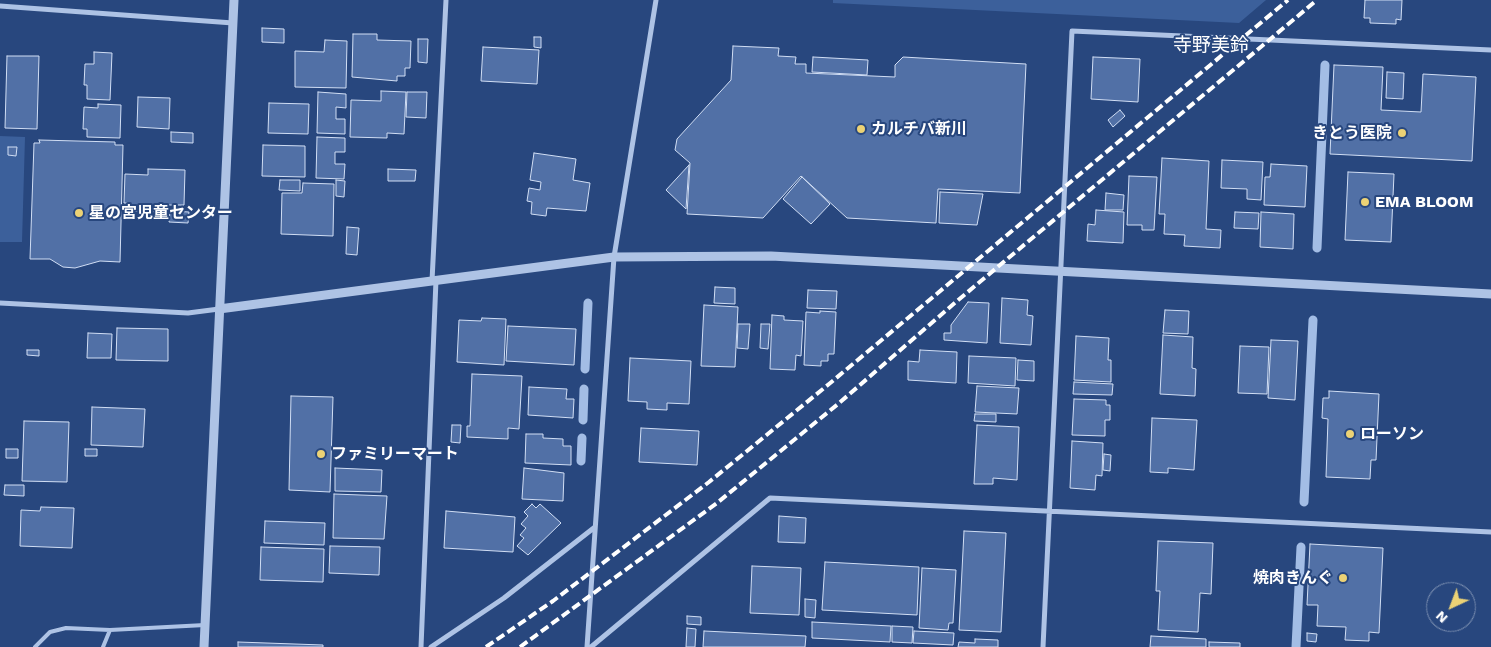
<!DOCTYPE html>
<html>
<head>
<meta charset="utf-8">
<style>
	body { margin:0 }
	#map { position:relative; width:1491px; height:647px; overflow:hidden; background:#28477e; font-family:"Work Sans",sans-serif }
	canvas { display:block }
	.north { position:absolute; left:1426px; top:582px; width:50px; height:50px; box-sizing:border-box; background:#28477e; border:1px solid #7e91b2; border-radius:50%; rotate:223deg; font-size:14px; font-weight:700; line-height:20px; text-align:center; color:#fff }
	.north::after { content:''; display:block; margin:auto; width:18px; height:22px; background:#ecd275; clip-path:polygon(50% 0,100% 100%,50% 72%,0 100%) }
</style>
</head>
<body>
<div id="map">
<canvas width="1491" height="647"></canvas>
<div class="north">N</div>
</div>
<script>
const ctx = document.querySelector('canvas').getContext('2d');
ctx.lineJoin = 'round';
function paint(path, color) { ctx.fillStyle = color; ctx.fill(path, 'evenodd'); }
const shape = rows => new Path2D(rows.map(r => 'M' + r).join(''));
function stroke(path, color, width, dash) { ctx.strokeStyle = color; ctx.lineWidth = width; ctx.lineCap = dash ? 'butt' : 'round'; ctx.setLineDash(dash || []); ctx.stroke(path); }
function drawText(font, color, halo, rows, align = 'center') {
  ctx.font = font + ' "Work Sans","Noto Sans JP",sans-serif'; ctx.lineWidth = 4; ctx.setLineDash([]); ctx.textBaseline = 'middle'; ctx.strokeStyle = halo; ctx.fillStyle = color; for (const [text, x, y, turn = 0] of rows) {
    ctx.save(); ctx.translate(x, y); ctx.rotate((+turn || 0) * Math.PI / 180); ctx.textAlign = isNaN(turn) ? turn : align; if (halo) ctx.strokeText(text, 0, 0); ctx.fillText(text, 0, 0); ctx.restore();
  }
}
paint(shape([
	[833,0,1266,0,1239,23,833,3],
	[0,136,25,137,22,242,0,242]
]), '#3c609b');
stroke(shape([
	[1317,248,1325,65],
	[585,369,588,303],
	[583,420,584,389],
	[581,461,582,438],
	[1304,502,1313,320],
	[1296,647,1301,547]
]), '#a3bde5', 9);
const building = shape([
	[1365,0,1402,0,1401,20,1396,19,1396,24,1370,23,1370,18,1364,18,1365,0],
	[262,28,284,29,284,43,262,42,262,28],
	[353,34,377,34,377,40,411,41,410,68,405,68,405,76,397,76,397,81,352,77,353,34],
	[534,37,541,37,541,48,534,47,534,37],
	[418,39,428,39,427,63,418,62,418,39],
	[325,40,347,41,346,88,295,87,295,51,324,52,325,40],
	[733,46,779,48,778,56,796,57,795,64,806,64,806,73,895,77,895,65,903,57,1026,64,1020,193,938,189,936,223,847,218,801,176,763,218,687,214,690,163,675,150,677,139,731,80,733,46],
	[483,47,539,50,537,84,481,81,483,47],
	[94,52,112,53,110,100,87,99,87,85,84,85,85,64,94,64,94,52],
	[7,56,39,56,37,129,5,128,7,56],
	[813,57,868,60,867,75,812,72,813,57],
	[1093,57,1140,59,1138,102,1091,99,1093,57],
	[1334,65,1383,67,1381,110,1421,112,1423,74,1476,77,1472,161,1330,154,1334,65],
	[1387,72,1404,73,1403,99,1386,98,1387,72],
	[381,91,406,92,404,134,387,133,387,138,350,137,351,100,381,101,381,91],
	[318,92,346,94,346,108,336,107,336,119,345,119,345,134,317,133,318,92],
	[407,92,427,92,426,118,406,117,407,92],
	[138,97,170,98,169,129,137,127,138,97],
	[269,103,309,104,308,134,268,133,269,103],
	[98,104,121,105,120,138,87,137,87,129,83,129,84,107,98,108,98,104],
	[1120,110,1125,116,1113,127,1108,120,1120,110],
	[171,132,193,133,193,143,171,142,171,132],
	[317,137,345,138,345,152,335,152,335,164,345,164,344,179,316,178,317,137],
	[39,140,115,142,115,145,123,145,120,262,100,261,75,268,63,267,50,259,30,259,34,143,40,143,39,140],
	[263,145,305,146,305,177,262,176,263,145],
	[8,147,17,147,16,156,8,155,8,147],
	[534,153,576,159,573,180,590,183,586,211,547,208,546,216,531,214,532,202,527,201,529,188,540,190,541,182,530,180,534,153],
	[1162,158,1209,161,1206,229,1221,230,1220,248,1184,246,1185,235,1164,234,1165,214,1159,214,1162,158],
	[1222,160,1263,162,1261,200,1247,199,1247,189,1221,188,1222,160],
	[1271,164,1307,166,1305,207,1264,205,1265,177,1270,177,1271,164],
	[689,165,686,209,666,190,689,165],
	[148,169,185,170,184,205,167,205,166,212,128,211,128,203,124,203,125,174,148,175,148,169],
	[388,169,416,170,415,181,388,181,388,169],
	[1348,172,1394,174,1391,242,1345,240,1348,172],
	[1129,176,1157,177,1154,230,1142,230,1142,225,1127,225,1129,176],
	[802,177,830,204,811,224,783,199,802,177],
	[280,180,300,180,300,191,279,190,280,180],
	[336,180,345,181,344,197,336,196,336,180],
	[303,183,334,184,333,236,281,234,282,193,302,193,303,183],
	[940,192,983,194,977,225,939,223,940,192],
	[1106,193,1124,195,1123,210,1105,210,1106,193],
	[1096,210,1124,212,1123,243,1087,241,1088,224,1095,225,1096,210],
	[170,211,189,212,188,223,169,222,170,211],
	[1235,212,1259,213,1258,229,1234,228,1235,212],
	[1261,212,1294,214,1293,249,1260,247,1261,212],
	[347,227,359,228,357,255,346,254,347,227],
	[715,287,735,288,735,304,714,303,715,287],
	[808,290,837,291,836,309,807,308,808,290],
	[1002,298,1028,300,1027,315,1033,316,1031,345,1000,343,1002,298],
	[968,302,989,303,987,343,944,340,944,333,951,333,951,325,968,302],
	[704,305,738,307,735,367,701,366,704,305],
	[1165,310,1189,311,1188,334,1163,333,1165,310],
	[820,311,836,312,834,354,828,354,828,361,821,361,821,366,804,365,806,312,820,313,820,311],
	[772,315,784,316,784,320,803,321,801,356,796,355,795,370,770,369,772,315],
	[482,318,506,319,504,365,457,362,459,320,481,321,482,318],
	[738,324,750,324,748,349,737,348,738,324],
	[761,324,770,324,768,349,760,348,761,324],
	[508,326,576,329,574,365,506,361,508,326],
	[117,328,168,329,168,361,116,360,117,328],
	[88,333,112,334,111,358,87,358,88,333],
	[1163,335,1193,337,1192,368,1196,369,1195,396,1160,394,1163,335],
	[1076,336,1109,338,1108,360,1111,360,1111,382,1074,380,1076,336],
	[1271,340,1298,341,1295,400,1268,398,1271,340],
	[1240,346,1269,347,1267,394,1238,393,1240,346],
	[27,350,39,350,39,356,27,355,27,350],
	[920,350,957,352,956,383,908,380,908,361,919,362,920,350],
	[969,356,1016,358,1015,386,968,383,969,356],
	[630,358,691,361,689,404,667,403,667,410,647,409,647,402,628,401,630,358],
	[1018,360,1034,361,1034,381,1017,380,1018,360],
	[472,374,522,376,519,429,508,428,508,439,467,437,467,426,470,426,472,374],
	[1074,382,1113,384,1112,395,1073,394,1074,382],
	[977,386,1019,388,1017,414,975,412,977,386],
	[529,387,567,389,566,399,574,399,573,418,528,415,529,387],
	[1329,391,1379,394,1376,460,1371,460,1370,479,1326,477,1328,419,1322,418,1323,398,1329,398,1329,391],
	[291,396,333,397,330,492,289,490,291,396],
	[1074,399,1106,400,1106,405,1110,405,1110,420,1105,420,1105,436,1072,435,1074,399],
	[92,407,145,409,143,447,91,445,92,407],
	[975,414,996,414,996,422,974,421,975,414],
	[1152,418,1197,420,1194,470,1168,468,1168,473,1150,472,1152,418],
	[24,421,69,422,67,482,22,481,24,421],
	[452,425,461,425,460,443,451,442,452,425],
	[977,425,1019,427,1017,480,993,478,993,484,974,484,977,425],
	[641,428,699,431,697,465,639,462,641,428],
	[526,434,543,434,543,438,563,439,563,446,571,446,571,465,525,463,526,434],
	[1072,441,1103,443,1102,476,1096,475,1095,490,1070,488,1072,441],
	[6,449,18,449,18,458,6,458,6,449],
	[85,449,97,449,97,456,85,456,85,449],
	[1104,454,1111,455,1110,471,1103,470,1104,454],
	[335,468,382,470,381,492,335,491,335,468],
	[524,468,564,473,563,501,522,499,524,468],
	[5,485,24,485,24,496,4,495,5,485],
	[334,494,387,496,384,539,333,538,334,494],
	[532,504,536,508,540,504,561,523,528,555,517,546,524,538,520,535,526,528,521,524,528,516,524,512,532,504],
	[41,507,74,508,72,548,20,546,21,510,40,511,41,507],
	[446,511,515,517,513,552,444,548,446,511],
	[779,516,806,518,805,543,778,542,779,516],
	[265,521,325,523,324,545,264,543,265,521],
	[964,531,1006,533,1001,632,959,630,964,531],
	[1158,541,1213,543,1211,594,1200,593,1198,632,1158,630,1160,591,1156,591,1158,541],
	[1310,544,1383,548,1379,633,1369,632,1369,641,1345,640,1346,627,1317,626,1318,605,1307,605,1310,544],
	[330,546,380,547,379,575,329,573,330,546],
	[261,547,324,549,323,582,260,580,261,547],
	[825,562,919,567,917,615,822,610,825,562],
	[752,566,801,568,799,615,750,613,752,566],
	[922,568,956,570,953,623,949,623,948,630,919,628,922,568],
	[805,599,816,600,815,618,805,617,805,599],
	[687,616,701,617,701,625,687,624,687,616],
	[812,622,891,626,890,642,812,638,812,622],
	[892,626,913,627,912,643,892,642,892,626],
	[687,628,696,629,695,647,686,647,687,628],
	[704,631,806,636,805,647,703,647,704,631],
	[914,631,954,633,953,645,913,643,914,631],
	[1307,633,1317,634,1316,642,1307,641,1307,633],
	[1151,636,1206,639,1206,647,1150,647,1151,636],
	[975,639,998,640,998,647,958,647,959,642,975,643,975,639],
	[238,642,323,645,323,647,238,647,238,642],
	[1209,642,1240,643,1240,647,1209,647,1209,642]
]);
paint(building, '#5170a6');
stroke(building, '#d1def4', 1);
stroke(shape([
	[35,647,50,632,66,628,110,630,205,625],
	[103,647,110,630]
]), '#aec3e5', 4);
stroke(shape([
	[0,6,233,23],
	[432,281,446,0],
	[0,303,188,313,219,309],
	[421,647,436,280],
	[431,647,504,598,595,527],
	[587,647,614,257,656,0],
	[591,647,770,498,1491,532],
	[1043,647,1072,31,1491,50]
]), '#aec3e5', 5);
stroke(shape([
	[219,309,614,257,771,256,1491,294],
	[204,647,234,0]
]), '#aec3e5', 9);
stroke(shape([
	[486,647,553,601,709,482,829,384,1288,0],
	[520,647,717,503,838,404,957,301,1317,0]
]), '#fff', 4, [9, 4]);
for (const [x, y, r, color] of [
	[861,129,5,"#ecd275"],
	[1402,133,5,"#ecd275"],
	[1365,202,5,"#ecd275"],
	[79,213,5,"#ecd275"],
	[1350,434,5,"#ecd275"],
	[321,454,5,"#ecd275"],
	[1343,578,5,"#ecd275"]
]) { const dot = new Path2D(); dot.arc(x, y, r, 0, 2 * Math.PI); ctx.fillStyle = color; ctx.fill(dot); stroke(dot, '#28477e', 2); }
drawText('bold 16px', '#fff', '#28477e', [
	["カルチバ新川",871,129],
	["きとう医院",1392,133,"right"],
	["EMA BLOOM",1375,202],
	["星の宮児童センター",89,213],
	["ローソン",1360,434],
	["ファミリーマート",331,454],
	["焼肉きんぐ",1333,578,"right"]
], 'left');
drawText('19px', '#fff', '#28477e', [
	["寺野美鈴",1211,45]
]);
</script>
</body>
</html>
